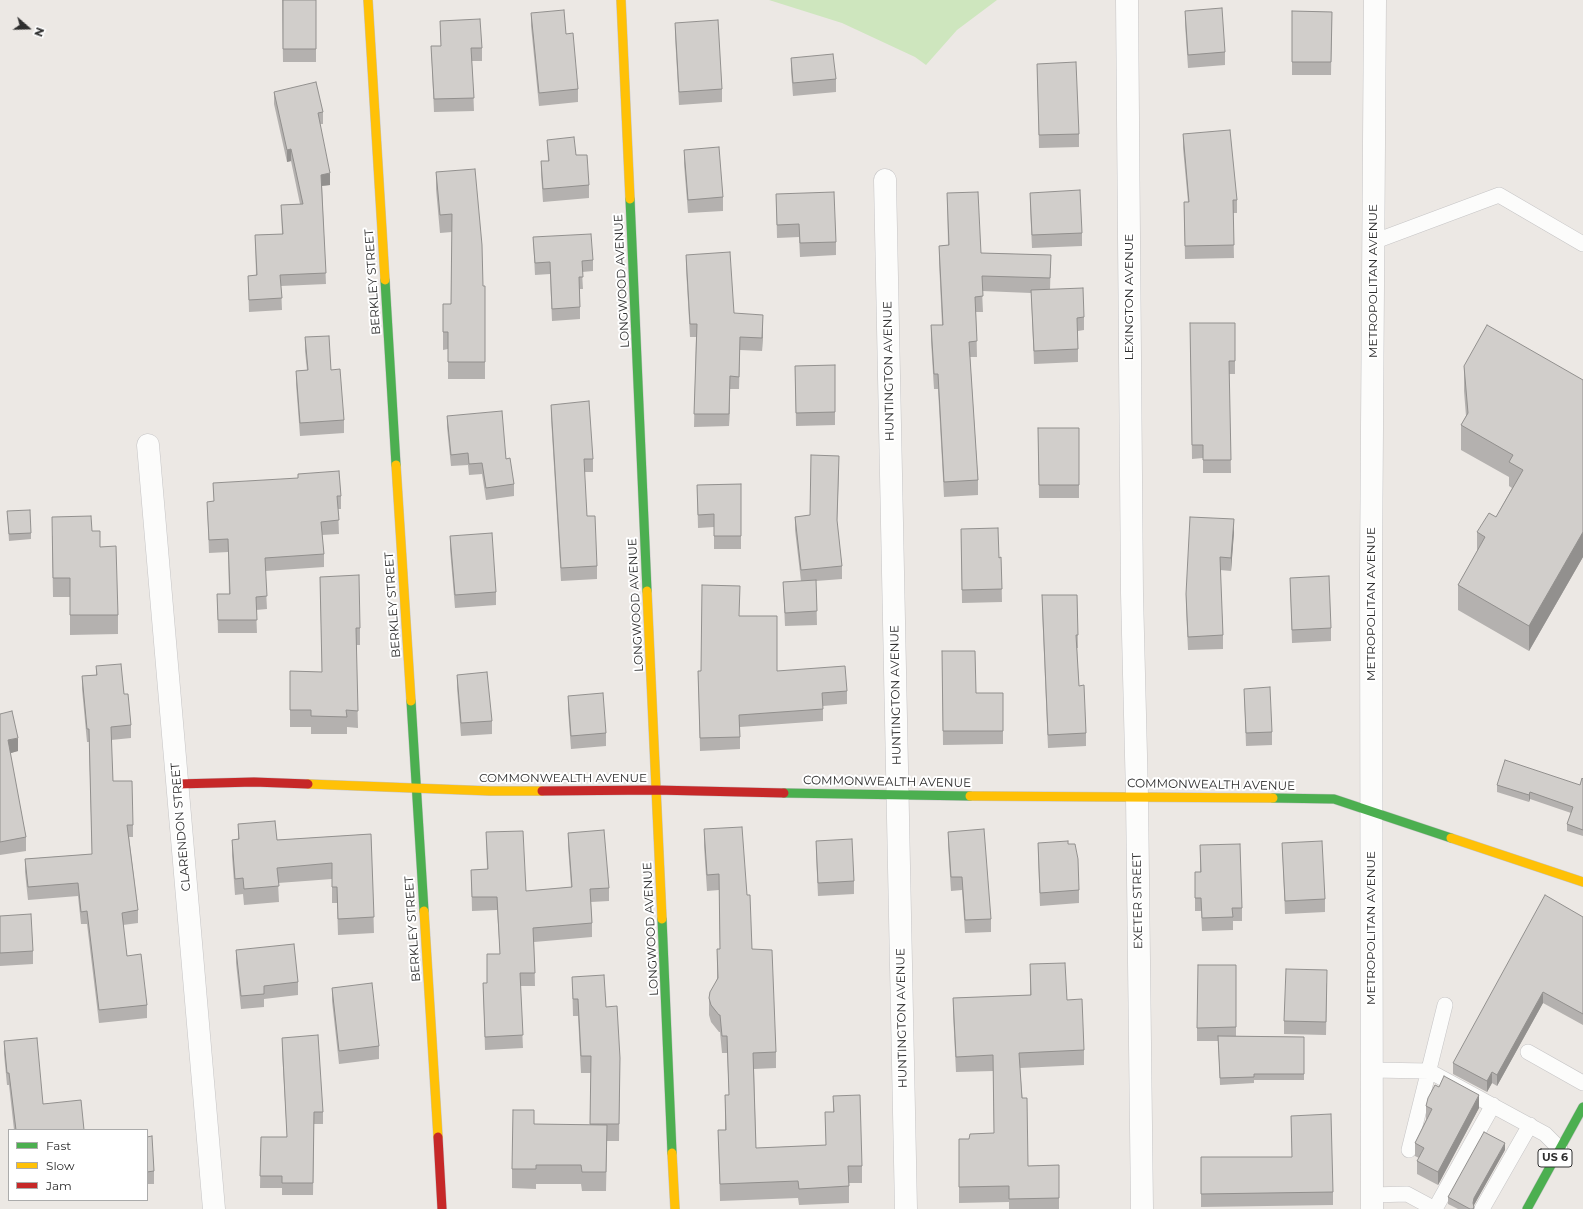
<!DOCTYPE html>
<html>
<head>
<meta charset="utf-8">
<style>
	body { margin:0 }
	#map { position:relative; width:1583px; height:1209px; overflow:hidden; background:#ece8e4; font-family:Montserrat,sans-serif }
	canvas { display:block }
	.legend { position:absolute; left:8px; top:1129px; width:140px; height:72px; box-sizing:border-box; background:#fff; border:1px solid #ababab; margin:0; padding:5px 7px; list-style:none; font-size:12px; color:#2e2e2e }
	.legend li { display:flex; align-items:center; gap:8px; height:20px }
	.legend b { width:20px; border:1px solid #ababab }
	.north { position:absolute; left:8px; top:8px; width:40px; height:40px; -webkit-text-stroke:3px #fff; paint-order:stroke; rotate:110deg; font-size:11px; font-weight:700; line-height:16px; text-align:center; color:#2e2e2e }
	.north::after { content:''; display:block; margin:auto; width:14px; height:18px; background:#2e2e2e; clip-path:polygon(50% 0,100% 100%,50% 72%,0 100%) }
</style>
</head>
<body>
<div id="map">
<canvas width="1583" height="1209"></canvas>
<ul class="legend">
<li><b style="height:5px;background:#4caf50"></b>Fast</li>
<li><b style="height:5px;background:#ffc107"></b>Slow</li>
<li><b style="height:5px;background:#c62828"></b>Jam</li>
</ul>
<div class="north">N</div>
</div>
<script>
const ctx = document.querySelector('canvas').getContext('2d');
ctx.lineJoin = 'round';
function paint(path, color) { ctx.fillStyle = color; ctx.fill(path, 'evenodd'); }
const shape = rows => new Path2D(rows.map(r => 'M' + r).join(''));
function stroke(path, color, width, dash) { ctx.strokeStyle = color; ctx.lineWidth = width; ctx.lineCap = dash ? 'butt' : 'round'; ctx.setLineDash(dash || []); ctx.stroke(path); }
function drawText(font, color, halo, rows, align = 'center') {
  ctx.font = font + ' Montserrat,sans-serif'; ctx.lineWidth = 4; ctx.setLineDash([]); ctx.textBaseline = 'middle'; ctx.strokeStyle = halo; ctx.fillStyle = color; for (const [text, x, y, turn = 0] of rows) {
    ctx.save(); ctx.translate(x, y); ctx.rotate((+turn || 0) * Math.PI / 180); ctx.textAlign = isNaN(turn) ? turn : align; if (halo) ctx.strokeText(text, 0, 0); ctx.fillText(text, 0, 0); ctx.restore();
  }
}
paint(shape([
	[769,0,997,0,957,30,926,65,915,57,842,23]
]), '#cee6be');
const lane = shape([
	[1373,242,1499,195,1583,244],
	[1528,1052,1583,1083],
	[1372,1070,1429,1071,1545,1134,1560,1149],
	[1409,1150,1445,1005],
	[1372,1195,1407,1194,1435,1209],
	[1435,1209,1493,1105],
	[1482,1209,1530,1125]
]);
const street = shape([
	[1127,0,1132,593,1137,796,1142,1209],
	[885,180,906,1209],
	[148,445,214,1209],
	[1372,1209,1371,571,1375,0]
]);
const fast = shape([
	[630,199,647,591],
	[385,280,396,465],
	[411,701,424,911],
	[784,793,970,796],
	[1273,798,1334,799,1451,838],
	[662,919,672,1153],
	[1527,1209,1583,1107]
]);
const slow = shape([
	[368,0,385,280],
	[621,0,630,199],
	[396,465,411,701],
	[647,591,662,919],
	[308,784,491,791,542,791],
	[970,796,1273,798],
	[1451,838,1583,882],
	[424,911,438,1137],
	[672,1153,675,1209]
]);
const jam = shape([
	[177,784,254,782,308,784],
	[542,791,656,790,784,793],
	[438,1137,442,1209]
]);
stroke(lane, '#c5c4c5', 16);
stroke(street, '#c5c4c5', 23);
stroke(fast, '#c5c4c5', 10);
stroke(slow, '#c5c4c5', 10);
stroke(jam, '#c5c4c5', 10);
stroke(lane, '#fcfcfb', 15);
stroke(street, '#fcfcfb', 22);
stroke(fast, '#4caf50', 9);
stroke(slow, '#ffc107', 9);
stroke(jam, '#c62828', 9);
paint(shape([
	[282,0,316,0,316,62,283,62],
	[1185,11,1225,52,1225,65,1188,68,1185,24],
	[1292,11,1332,12,1331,75,1292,75],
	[531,13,566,34,578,89,578,102,539,106,531,26],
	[440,21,482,48,482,61,472,61,474,111,434,112,431,46,441,46],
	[675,23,722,89,722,102,679,105,675,36],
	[791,58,836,79,836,92,793,96,791,71],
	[1037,64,1079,134,1079,147,1039,148],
	[274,92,323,112,323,124,320,124,330,185,322,186,326,284,281,286,282,310,249,312,248,276,256,275,255,235,282,234,281,205,300,204,291,161,287,162,274,104],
	[1183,134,1237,200,1237,213,1233,213,1234,258,1185,259,1184,202,1188,202,1183,148],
	[547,140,576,155,589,185,589,198,543,202,541,174,541,161,548,161],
	[684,150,723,197,723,211,688,213,684,164],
	[436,172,483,286,485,286,485,379,448,379,448,349,443,350,443,304,451,304,452,232,440,233,436,189],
	[947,193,981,253,1051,255,1050,290,1084,317,1084,330,1078,331,1078,362,1034,364,1031,293,982,291,983,312,976,312,977,357,970,357,978,480,978,495,944,497,938,389,934,389,931,341,931,325,942,325,939,261,939,246,948,245],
	[1030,193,1082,233,1082,246,1032,248,1030,206],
	[776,194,836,242,836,255,800,257,799,237,777,238],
	[533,237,593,260,593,271,582,272,583,289,580,289,580,319,552,321,550,274,535,275],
	[686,255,734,313,763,327,762,351,740,350,739,389,730,389,729,426,694,427,696,337,690,337,686,268],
	[1190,323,1235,323,1235,374,1229,374,1231,473,1203,473,1203,458,1192,459],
	[305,337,331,370,344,420,344,433,300,436,296,384,296,371,307,370,305,351],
	[835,365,835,425,796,426,795,366],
	[1464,366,1583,380,1583,557,1529,651,1458,610,1458,585,1477,551,1477,532,1496,517,1512,488,1509,486,1509,477,1461,450,1461,425,1466,416,1464,391],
	[551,405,593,459,593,472,584,472,587,516,597,566,597,579,561,581,551,418],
	[447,416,506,459,514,484,514,496,486,500,482,474,469,475,468,465,451,466,447,427],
	[1038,428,1079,428,1079,498,1039,498],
	[839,469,837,523,842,566,842,579,816,581,817,625,785,626,783,582,801,581,795,530,795,517,810,515],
	[213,483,341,496,341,509,338,509,339,534,322,535,324,554,324,567,265,571,267,609,256,610,257,633,218,633,217,594,229,594,228,552,209,553,207,502,214,501],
	[741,484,741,549,714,549,714,527,698,528,697,485],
	[7,511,31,533,31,539,9,541],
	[961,529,999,558,1001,557,1002,602,962,603],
	[92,531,100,547,118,615,118,634,70,635,70,597,53,597,52,536],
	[1234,532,1231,571,1220,570,1223,635,1223,649,1188,650,1186,607,1186,594],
	[450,536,496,592,496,605,455,608,450,549],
	[320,577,360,628,360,645,356,645,358,728,347,727,347,734,311,734,311,727,290,727,290,671,322,672],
	[1290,578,1331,628,1331,641,1292,643],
	[1042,595,1077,595,1078,648,1077,648,1079,686,1086,733,1086,746,1048,748,1042,608],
	[740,616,777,671,847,691,847,704,823,706,823,721,740,727,740,749,700,751,698,671,701,671],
	[942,651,976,693,1003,693,1003,744,943,745],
	[96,666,124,694,131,725,131,738,111,740,113,781,133,825,133,837,129,837,138,910,138,923,123,925,127,956,147,1005,147,1018,99,1023,87,924,81,924,78,896,28,900,25,872,25,859,92,854,89,742,87,742,82,689,82,676,96,675],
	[457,675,492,721,492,734,461,736,457,688],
	[1244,689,1272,732,1272,745,1246,746],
	[568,696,606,733,606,746,571,749,568,709],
	[0,714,18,751,10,753,26,837,26,851,0,855],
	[1583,779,1583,836,1567,831,1567,824,1571,813,1530,799,1529,802,1497,792,1497,785,1580,785],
	[238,824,277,840,371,834,374,933,338,935,337,903,332,903,332,879,278,883,279,902,244,905,243,894,235,895,232,856,232,840,238,839],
	[704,829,747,895,752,949,776,1052,776,1068,754,1069,756,1148,826,1145,825,1112,833,1112,833,1096,862,1166,862,1183,849,1183,849,1203,799,1205,798,1198,720,1201,718,1130,725,1130,725,1095,729,1095,727,1053,722,1053,720,1032,719,1032,711,1022,709,1015,709,998,717,979,717,949,720,949,719,890,707,891,704,846],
	[486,832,526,891,571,887,568,846,568,833,609,888,609,901,591,902,592,923,592,937,534,942,535,986,520,986,523,1048,485,1050,483,983,487,983,487,954,500,954,497,910,472,911,471,870,487,869],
	[948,832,991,919,991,932,965,933,962,890,951,891,948,845],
	[816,841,854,881,854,894,818,896,816,854],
	[1038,843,1068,844,1079,890,1079,903,1040,906,1038,857],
	[1282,843,1325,899,1325,912,1285,914],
	[1200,845,1242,908,1242,921,1233,921,1233,930,1202,931,1201,911,1195,911,1195,872,1200,872],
	[0,916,33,951,33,964,0,966],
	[1583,917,1583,1025,1543,1003,1497,1086,1492,1083,1487,1092,1453,1074,1453,1063],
	[236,950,298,982,298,995,264,999,264,1007,241,1009,236,963],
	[1030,964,1067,1000,1084,1050,1084,1065,1020,1068,1028,1166,1059,1165,1059,1209,1009,1209,1009,1202,959,1203,959,1154,969,1139,994,1133,993,1071,956,1072,953,1013,953,998,1030,995],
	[1236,965,1236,1036,1304,1037,1304,1080,1254,1080,1254,1083,1220,1085,1218,1041,1197,1041,1197,1028],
	[572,977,606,1007,620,1058,619,1141,607,1141,606,1191,582,1191,581,1184,536,1184,536,1189,512,1188,512,1169,534,1124,590,1125,591,1073,581,1073,578,1016,573,1016],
	[1327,983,1326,1035,1284,1034,1284,1021],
	[332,988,379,1046,379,1059,339,1064,332,1001],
	[282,1038,323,1112,323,1124,314,1124,313,1195,282,1195,282,1188,260,1188,261,1137,287,1137,282,1050],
	[4,1041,43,1104,84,1130,14,1130,9,1085,7,1085,4,1054],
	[1426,1106,1479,1108,1438,1185,1417,1174,1417,1161,1419,1158,1415,1156,1415,1143,1426,1120],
	[1291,1116,1333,1192,1333,1205,1201,1207,1201,1157,1292,1157],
	[147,1137,154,1171,154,1184,147,1184],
	[1505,1150,1474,1205,1474,1209,1458,1209,1448,1204,1448,1197]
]), '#b4b1af');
paint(shape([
	[291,149,291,161,287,162,287,150],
	[330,173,330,185,321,186,321,175],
	[763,315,763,327,762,351,762,338],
	[730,376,730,389,729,426,729,414],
	[1234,519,1234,532,1231,571,1231,558],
	[1583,532,1583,557,1529,651,1529,626],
	[18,738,18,751,8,754,8,740],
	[1530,792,1530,799,1529,802,1529,795],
	[1543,992,1543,1003,1497,1086,1497,1075],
	[1492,1072,1492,1083,1487,1092,1487,1081],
	[1479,1095,1479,1108,1438,1185,1438,1172],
	[1505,1143,1505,1150,1474,1205,1473,1209,1473,1203,1474,1198]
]), '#92908e');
const building = shape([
	[283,0,316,0,316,49,283,49,283,0],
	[1222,8,1225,52,1188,55,1185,11,1222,8],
	[564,10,566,34,573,33,578,89,539,93,531,13,564,10],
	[1292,11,1332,12,1331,62,1292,62,1292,11],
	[480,19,482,48,471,48,474,98,434,99,431,46,441,46,440,21,480,19],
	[718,20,722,89,679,92,675,23,718,20],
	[833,54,836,79,793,83,791,58,833,54],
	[1076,62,1079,134,1039,135,1037,64,1076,62],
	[316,82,323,112,318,113,330,173,321,175,326,273,280,275,282,298,249,300,248,276,257,275,255,235,283,234,281,205,303,204,291,149,287,150,274,92,316,82],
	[1230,130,1237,200,1233,200,1234,245,1185,246,1184,202,1189,202,1183,134,1230,130],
	[574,137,576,155,587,155,589,185,543,189,541,161,549,161,547,140,574,137],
	[719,147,723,197,688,200,684,150,719,147],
	[475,169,482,245,483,286,485,286,485,362,448,362,448,332,443,332,443,304,451,304,452,214,440,215,436,172,475,169],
	[1080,190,1082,233,1032,235,1030,193,1080,190],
	[834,192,836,242,800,243,799,224,777,225,776,194,834,192],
	[978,192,981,253,1051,255,1050,278,982,276,983,296,975,297,977,341,969,342,978,480,944,482,938,374,934,374,931,325,943,325,939,246,949,245,947,193,978,192],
	[591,234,593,260,582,261,583,277,579,277,580,307,552,309,550,262,535,263,533,237,591,234],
	[730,252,734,313,763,315,762,338,740,337,739,377,730,376,729,414,694,414,697,324,690,324,686,255,730,252],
	[1083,288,1084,317,1077,318,1078,349,1034,351,1031,290,1083,288],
	[1190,323,1235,323,1235,361,1229,361,1231,460,1203,460,1203,445,1192,445,1190,323],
	[1487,325,1583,380,1583,532,1529,626,1458,585,1485,537,1477,532,1489,513,1496,517,1523,470,1509,462,1513,455,1461,425,1468,413,1464,366,1487,325],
	[329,336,331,370,340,369,344,420,300,423,296,371,308,370,305,337,329,336],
	[835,365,835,412,796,413,795,366,835,365],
	[589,401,593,459,584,459,587,516,595,516,597,566,561,568,551,405,589,401],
	[502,411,506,459,510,458,514,484,486,488,482,463,469,464,468,453,451,455,447,416,502,411],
	[1038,428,1079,428,1079,485,1039,485,1038,428],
	[811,455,839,456,837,520,842,566,801,570,795,517,810,515,811,455],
	[339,471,341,496,337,496,339,520,321,522,324,554,265,558,267,596,256,597,257,620,218,620,217,594,230,594,228,539,209,540,207,502,214,501,213,483,298,478,298,474,339,471],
	[741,484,741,536,714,536,714,514,698,515,697,485,741,484],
	[30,510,31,533,9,534,7,511,30,510],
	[91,516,92,531,100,531,100,547,116,546,118,615,70,615,70,578,53,578,52,517,91,516],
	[1190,517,1234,519,1231,558,1220,557,1223,635,1188,637,1186,594,1190,517],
	[998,528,999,558,1001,557,1002,589,962,590,961,529,998,528],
	[492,533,496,592,455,595,450,536,492,533],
	[359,575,360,628,356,628,358,711,346,710,347,717,311,716,311,710,290,710,290,671,322,672,320,577,359,575],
	[1329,576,1331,628,1292,630,1290,578,1329,576],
	[816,580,817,611,785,613,783,582,816,580],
	[702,585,740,586,739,616,777,616,777,671,845,666,847,691,822,693,823,709,739,715,740,737,700,738,698,671,701,671,702,585],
	[1042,595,1077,595,1078,635,1076,635,1079,686,1084,685,1086,733,1048,735,1042,595],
	[942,651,975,651,976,693,1003,693,1003,731,943,731,942,651],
	[121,664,124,694,128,694,131,725,111,727,113,781,132,781,133,825,127,825,138,910,122,913,127,956,141,954,147,1005,99,1010,87,911,81,912,78,883,28,887,25,859,92,854,89,729,87,729,82,676,97,675,96,666,121,664],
	[487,672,492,721,461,723,457,675,487,672],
	[1270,687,1272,732,1246,733,1244,689,1270,687],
	[603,693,606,733,571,736,568,696,603,693],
	[12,711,18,738,8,740,26,837,0,842,0,714,12,711],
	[1505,760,1580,785,1582,778,1583,779,1583,830,1567,824,1573,807,1530,792,1529,795,1497,785,1505,760],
	[275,821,277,840,371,834,374,917,338,919,337,887,332,887,332,863,277,868,279,886,244,889,243,878,235,879,232,840,239,839,238,824,275,821],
	[742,827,747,895,750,895,752,949,772,950,776,1052,753,1053,756,1148,826,1145,825,1112,834,1112,833,1096,860,1095,862,1166,848,1166,849,1186,799,1189,798,1181,720,1184,718,1130,726,1130,725,1095,729,1095,727,1036,722,1036,720,1015,719,1015,711,1005,709,998,710,992,718,978,717,949,720,949,719,874,707,875,704,829,742,827],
	[984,829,991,919,965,920,962,877,951,877,948,832,984,829],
	[604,830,609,888,590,889,592,923,533,928,535,973,520,973,523,1035,485,1037,483,983,487,983,487,954,500,954,497,897,472,897,471,870,488,869,486,832,523,831,526,891,572,887,568,833,604,830],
	[852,839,854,881,818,883,816,841,852,839],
	[1068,841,1068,844,1075,844,1078,859,1079,890,1040,893,1038,843,1068,841],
	[1322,841,1325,899,1285,901,1282,843,1322,841],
	[1240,844,1242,908,1232,908,1233,917,1202,918,1201,898,1195,898,1195,872,1201,872,1200,845,1240,844],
	[1545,895,1583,917,1583,1014,1543,992,1497,1075,1492,1072,1487,1081,1453,1063,1545,895],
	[31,914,33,951,0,953,0,916,31,914],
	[294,944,298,982,264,986,264,994,241,996,236,950,294,944],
	[1065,963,1067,1000,1082,999,1084,1050,1019,1053,1022,1098,1027,1098,1028,1166,1059,1165,1059,1198,1009,1199,1009,1186,959,1187,959,1139,969,1139,970,1134,994,1133,993,1055,956,1057,953,998,1031,995,1030,964,1065,963],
	[1198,965,1236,965,1236,1027,1197,1028,1198,965],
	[1286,969,1327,970,1326,1022,1284,1021,1286,969],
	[604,975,606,1007,617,1006,620,1058,619,1124,590,1124,591,1056,581,1056,578,999,573,999,572,977,604,975],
	[372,983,379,1046,339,1051,332,988,372,983],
	[318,1035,323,1112,314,1112,313,1183,282,1183,282,1176,260,1176,261,1137,287,1137,282,1038,318,1035],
	[1218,1036,1304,1037,1304,1074,1254,1074,1254,1077,1220,1078,1218,1036],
	[37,1038,43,1104,81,1100,84,1130,16,1130,9,1073,7,1073,4,1041,37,1038],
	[1444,1076,1479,1095,1438,1172,1417,1161,1424,1148,1415,1143,1432,1109,1426,1106,1428,1098,1435,1085,1439,1087,1444,1076],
	[513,1110,534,1110,534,1124,607,1125,606,1172,582,1172,581,1165,536,1165,536,1169,512,1169,513,1110],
	[1331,1114,1333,1192,1201,1194,1201,1157,1292,1157,1291,1116,1331,1114],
	[1484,1132,1505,1143,1474,1198,1473,1203,1474,1207,1473,1209,1470,1209,1448,1197,1484,1132],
	[152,1136,154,1171,147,1172,147,1137,152,1136]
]);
paint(building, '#d1cecb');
stroke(building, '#92908e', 1);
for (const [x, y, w] of [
	[1555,1158,34]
]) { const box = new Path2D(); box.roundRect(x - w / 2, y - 9, w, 18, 3); ctx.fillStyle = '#fff'; ctx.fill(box); stroke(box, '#2e2e2e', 1); }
drawText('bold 11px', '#2e2e2e', null, [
	["US 6",1555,1158]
]);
drawText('12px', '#2e2e2e', '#fff', [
	["LONGWOOD AVENUE",622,281,-93],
	["METROPOLITAN AVENUE",1373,281,-90],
	["BERKLEY STREET",373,282,-94],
	["LEXINGTON AVENUE",1129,297,-90],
	["HUNTINGTON AVENUE",889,371,-91],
	["METROPOLITAN AVENUE",1371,604,-90],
	["BERKLEY STREET",393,605,-94],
	["LONGWOOD AVENUE",636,605,-93],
	["HUNTINGTON AVENUE",896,695,-91],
	["COMMONWEALTH AVENUE",563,778],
	["COMMONWEALTH AVENUE",887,782,1],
	["COMMONWEALTH AVENUE",1211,785,1],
	["CLARENDON STREET",181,827,-95],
	["EXETER STREET",1138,901,-91],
	["METROPOLITAN AVENUE",1371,928,-90],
	["BERKLEY STREET",413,929,-94],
	["LONGWOOD AVENUE",651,929,-93],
	["HUNTINGTON AVENUE",902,1018,-91]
]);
</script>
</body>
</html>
